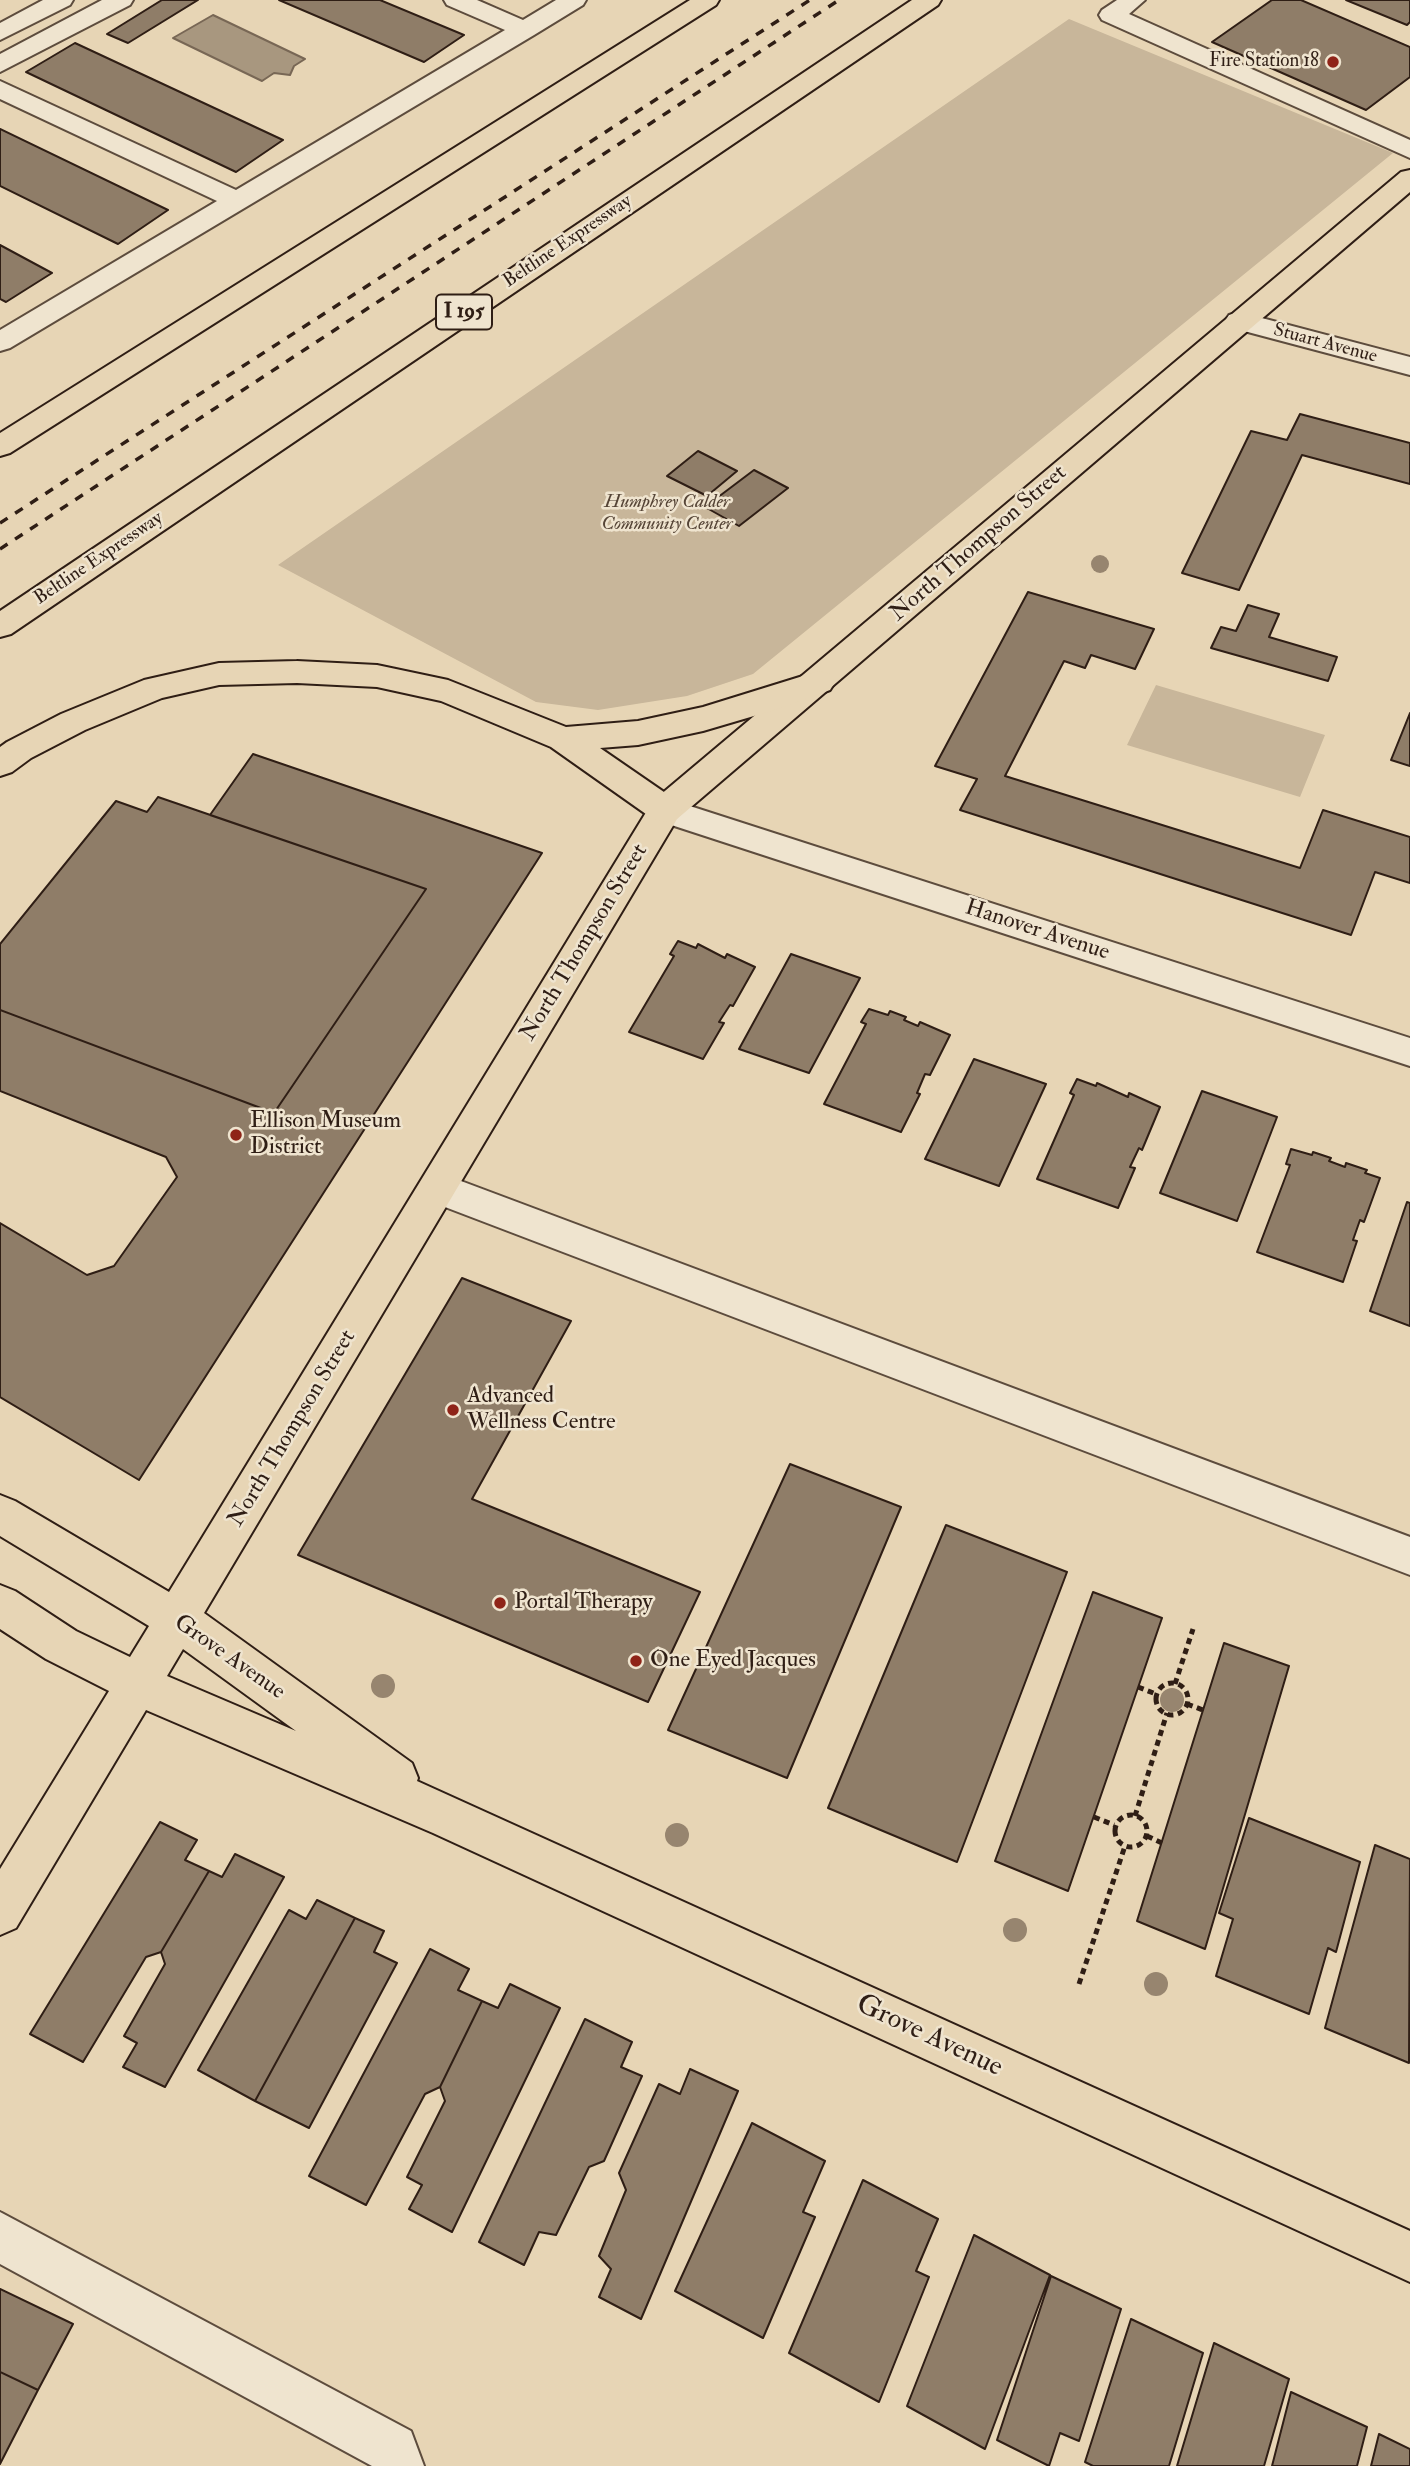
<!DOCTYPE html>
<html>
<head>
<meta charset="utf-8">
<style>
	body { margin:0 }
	canvas { display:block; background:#e7d5b5 }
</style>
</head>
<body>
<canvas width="1410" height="2466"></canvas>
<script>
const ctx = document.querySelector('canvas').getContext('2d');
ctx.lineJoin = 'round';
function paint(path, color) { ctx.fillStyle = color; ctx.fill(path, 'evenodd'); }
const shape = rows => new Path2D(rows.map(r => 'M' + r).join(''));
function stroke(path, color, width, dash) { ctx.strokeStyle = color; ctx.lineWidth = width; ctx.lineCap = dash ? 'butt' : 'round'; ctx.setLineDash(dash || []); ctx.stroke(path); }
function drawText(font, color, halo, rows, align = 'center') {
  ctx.font = font + ' "IM FELL Double Pica",serif'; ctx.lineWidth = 5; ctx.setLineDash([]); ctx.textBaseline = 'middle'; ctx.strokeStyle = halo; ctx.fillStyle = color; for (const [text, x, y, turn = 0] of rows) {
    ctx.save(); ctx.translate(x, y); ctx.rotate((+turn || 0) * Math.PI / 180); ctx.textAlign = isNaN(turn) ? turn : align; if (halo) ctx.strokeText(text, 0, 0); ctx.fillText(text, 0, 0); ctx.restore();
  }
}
paint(shape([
	[1069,19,1393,153,753,674,687,696,598,710,536,702,278,565],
	[1156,685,1325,735,1300,797,1127,745]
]), '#c8b69a');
const water = shape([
	[213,15,305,59,294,66,290,75,274,73,262,81,173,38,213,15]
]);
paint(water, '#a8977f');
stroke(water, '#786755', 2);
const building = shape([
	[162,0,198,0,128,43,107,34,162,0],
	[279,0,380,0,464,35,424,62,279,0],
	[1272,0,1301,0,1410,47,1410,77,1366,110,1212,42,1272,0],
	[1346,0,1410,0,1410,22,1407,25,1346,0],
	[75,43,283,140,236,172,26,72,75,43],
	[0,129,168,210,118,244,0,186,0,129],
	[0,245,52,273,6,302,0,299,0,245],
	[1300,414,1410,443,1410,484,1302,455,1239,590,1182,573,1251,431,1287,440,1300,414],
	[698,451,737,471,707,496,667,476,698,451],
	[754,470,788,488,739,526,705,507,754,470],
	[1028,592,1154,629,1135,669,1091,655,1085,668,1064,661,1005,776,1300,868,1323,810,1410,837,1410,883,1375,872,1351,935,960,810,977,779,935,766,1028,592],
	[1248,605,1279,614,1269,637,1337,657,1328,681,1211,648,1221,627,1236,631,1248,605],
	[1410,713,1410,766,1391,760,1410,713],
	[253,754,542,853,139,1480,0,1397,0,1223,87,1275,114,1266,177,1177,166,1157,0,1091,0,1010,274,1113,426,889,210,815,253,754],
	[158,797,426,889,274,1113,0,1010,0,944,116,801,147,812,158,797],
	[678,941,696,948,698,944,725,958,727,954,755,967,733,1006,730,1005,719,1022,724,1023,703,1059,629,1032,674,956,670,954,678,941],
	[791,954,860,978,809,1073,739,1049,791,954],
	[869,1009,888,1015,890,1011,906,1017,904,1020,918,1026,920,1022,950,1035,930,1075,925,1074,917,1093,920,1094,901,1132,824,1104,866,1024,861,1022,869,1009],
	[974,1059,1046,1084,999,1186,925,1159,974,1059],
	[1077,1079,1096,1086,1097,1083,1128,1097,1129,1093,1160,1107,1142,1150,1139,1148,1130,1167,1135,1168,1118,1208,1037,1179,1074,1095,1070,1093,1077,1079],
	[1202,1091,1277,1117,1237,1221,1160,1193,1202,1091],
	[1291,1149,1312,1155,1313,1152,1331,1158,1329,1161,1345,1167,1346,1163,1367,1170,1365,1173,1380,1178,1364,1222,1360,1220,1353,1240,1357,1241,1343,1282,1257,1252,1290,1165,1286,1164,1291,1149],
	[1407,1202,1410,1203,1410,1326,1370,1311,1407,1202],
	[462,1278,571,1321,472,1499,700,1592,648,1702,298,1555,462,1278],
	[790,1464,901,1507,787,1778,668,1730,790,1464],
	[946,1525,1067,1572,957,1862,828,1808,946,1525],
	[1093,1592,1162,1618,1068,1891,995,1861,1093,1592],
	[1224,1643,1289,1666,1205,1949,1137,1921,1224,1643],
	[1249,1818,1360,1862,1336,1952,1328,1948,1309,2014,1216,1976,1233,1919,1219,1913,1249,1818],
	[160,1822,197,1840,185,1860,209,1871,161,1952,146,1957,83,2062,30,2034,160,1822],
	[1375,1845,1410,1859,1409,2063,1325,2028,1375,1845],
	[235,1854,284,1877,165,2087,123,2067,137,2043,124,2036,165,1964,161,1952,209,1871,222,1877,235,1854],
	[317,1900,355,1918,255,2101,198,2070,289,1910,306,1919,317,1900],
	[355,1918,384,1931,374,1952,397,1963,309,2128,255,2101,355,1918],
	[430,1949,469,1969,458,1990,482,2001,440,2087,425,2094,366,2205,309,2176,430,1949],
	[510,1984,560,2008,452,2232,409,2209,422,2185,407,2177,445,2101,440,2087,482,2001,498,2008,510,1984],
	[585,2019,632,2042,621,2067,642,2076,604,2161,589,2167,556,2235,539,2232,524,2265,479,2242,585,2019],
	[690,2069,738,2091,641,2319,599,2297,611,2269,599,2256,626,2190,619,2173,659,2084,680,2094,690,2069],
	[752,2123,825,2161,803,2212,815,2217,763,2338,675,2291,752,2123],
	[863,2180,938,2219,916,2271,929,2277,879,2402,789,2353,863,2180],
	[974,2235,1050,2275,985,2449,907,2406,974,2235],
	[1051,2276,1121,2309,1079,2441,1060,2433,1049,2466,997,2440,1051,2276],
	[0,2289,73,2324,38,2390,0,2372,0,2289],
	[1131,2319,1203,2353,1169,2466,1093,2466,1085,2462,1131,2319],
	[1214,2343,1289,2379,1264,2466,1177,2466,1214,2343],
	[0,2372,38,2390,0,2464,0,2372],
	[1291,2392,1367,2427,1357,2466,1272,2466,1291,2392],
	[1379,2434,1410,2449,1410,2466,1371,2466,1379,2434]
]);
paint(building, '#8f7d68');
stroke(building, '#2f1e15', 2);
const minor = shape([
	[43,0,73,0,70,5,0,40,0,23,43,0],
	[102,0,133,0,130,5,0,72,0,54,102,0],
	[444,0,477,0,523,20,556,0,586,0,583,5,534,35,10,348,0,351,0,330,217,201,0,99,0,81,236,190,505,30,447,5,444,0],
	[1117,0,1145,0,1129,14,1410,140,1410,158,1102,20,1099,15,1102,10,1117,0],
	[1239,312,1410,357,1410,375,1229,327,1225,321,1229,315,1239,312],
	[665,798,1410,1038,1410,1066,653,819,648,810,653,801,665,798],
	[437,1172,1410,1537,1410,1575,424,1199,418,1188,424,1177,437,1172],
	[0,2212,411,2431,424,2466,372,2466,0,2264,0,2212]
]);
const major = shape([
	[1410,170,1410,192,677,819,204,1613,412,1763,418,1778,417,1781,1410,2231,1410,2282,433,1833,146,1710,16,1928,0,1935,0,1869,109,1691,46,1659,0,1629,0,1585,15,1591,76,1631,130,1657,149,1626,0,1536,0,1495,15,1501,169,1592,653,801,1401,172,1410,170],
	[183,1649,296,1731,167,1676,183,1649]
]);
const highway = shape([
	[690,0,719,0,716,5,10,453,0,456,0,433,690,0],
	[912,0,941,0,938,5,11,634,0,637,0,611,912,0],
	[297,661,377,665,448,680,566,727,638,721,703,707,819,671,830,674,835,682,830,690,781,708,703,731,638,745,600,748,677,801,682,810,677,819,665,822,653,819,551,747,441,701,377,687,297,683,219,685,162,698,85,730,31,758,12,772,0,776,0,747,7,742,61,714,144,680,219,663,297,661]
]);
stroke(minor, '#5d4c3d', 4);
stroke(major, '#2f1e15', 4);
stroke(highway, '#2f1e15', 4);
stroke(shape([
	'1156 1699a16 16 0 1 1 32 0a16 16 0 1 1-32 0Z',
	[1175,1684,1193,1629],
	[1138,1687,1156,1694],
	[1187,1704,1203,1710],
	'1115 1831a16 16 0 1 1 32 0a16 16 0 1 1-32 0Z',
	[1135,1816,1167,1713],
	[1094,1817,1114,1825],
	[1147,1836,1162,1843],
	[1079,1984,1125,1846]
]), '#2f1e15', 5, [6, 4.5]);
paint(minor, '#efe4cf');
paint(major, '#e7d5b5');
paint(highway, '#e7d5b5');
stroke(shape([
	[0,523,810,0],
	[0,549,839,0]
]), '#2f1e15', 3.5, [9, 9]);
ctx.fillStyle = '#97856f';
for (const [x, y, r] of [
	[1100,564,9],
	[383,1686,12],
	[1172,1700,12],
	[677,1835,12],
	[1015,1930,12],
	[1156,1984,12]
]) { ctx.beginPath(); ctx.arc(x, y, r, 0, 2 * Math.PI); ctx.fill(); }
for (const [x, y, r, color] of [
	[1333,62,7,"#8f2418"],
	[236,1135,7,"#8f2418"],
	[453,1410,7,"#8f2418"],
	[500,1603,7,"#8f2418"],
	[636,1661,7,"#8f2418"]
]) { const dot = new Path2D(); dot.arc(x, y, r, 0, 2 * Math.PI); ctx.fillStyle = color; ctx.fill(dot); stroke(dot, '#efe4cf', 2.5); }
drawText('19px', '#2f1e15', '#efe4cf', [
	["Fire Station 18",1319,62]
], 'right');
drawText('19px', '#2f1e15', '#efe4cf', [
	["Beltline Expressway",568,242,-34],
	["Stuart Avenue",1325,344,15],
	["Beltline Expressway",99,559,-34]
]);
drawText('italic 19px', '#554436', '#efe4cf', [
	["Humphrey Calder",667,503],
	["Community Center",667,525]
]);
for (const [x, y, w] of [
	[464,312,56]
]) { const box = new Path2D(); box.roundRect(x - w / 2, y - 17.5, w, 35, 5); ctx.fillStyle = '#efe4cf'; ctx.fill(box); stroke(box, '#2f1e15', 2); }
drawText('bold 21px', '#2f1e15', null, [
	["I 195",464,312]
]);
drawText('23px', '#2f1e15', '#efe4cf', [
	["North Thompson Street",979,544,-41],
	["Hanover Avenue",1037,931,18],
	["North Thompson Street",585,943,-59],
	["North Thompson Street",293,1429,-59],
	["Grove Avenue",229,1658,35]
]);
drawText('23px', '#2f1e15', '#efe4cf', [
	["Ellison Museum",250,1122],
	["District",250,1148],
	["Advanced",467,1397],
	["Wellness Centre",467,1423],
	["Portal Therapy",514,1603],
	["One Eyed Jacques",650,1661]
], 'left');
drawText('28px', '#2f1e15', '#efe4cf', [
	["Grove Avenue",929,2037,25]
]);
</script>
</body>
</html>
